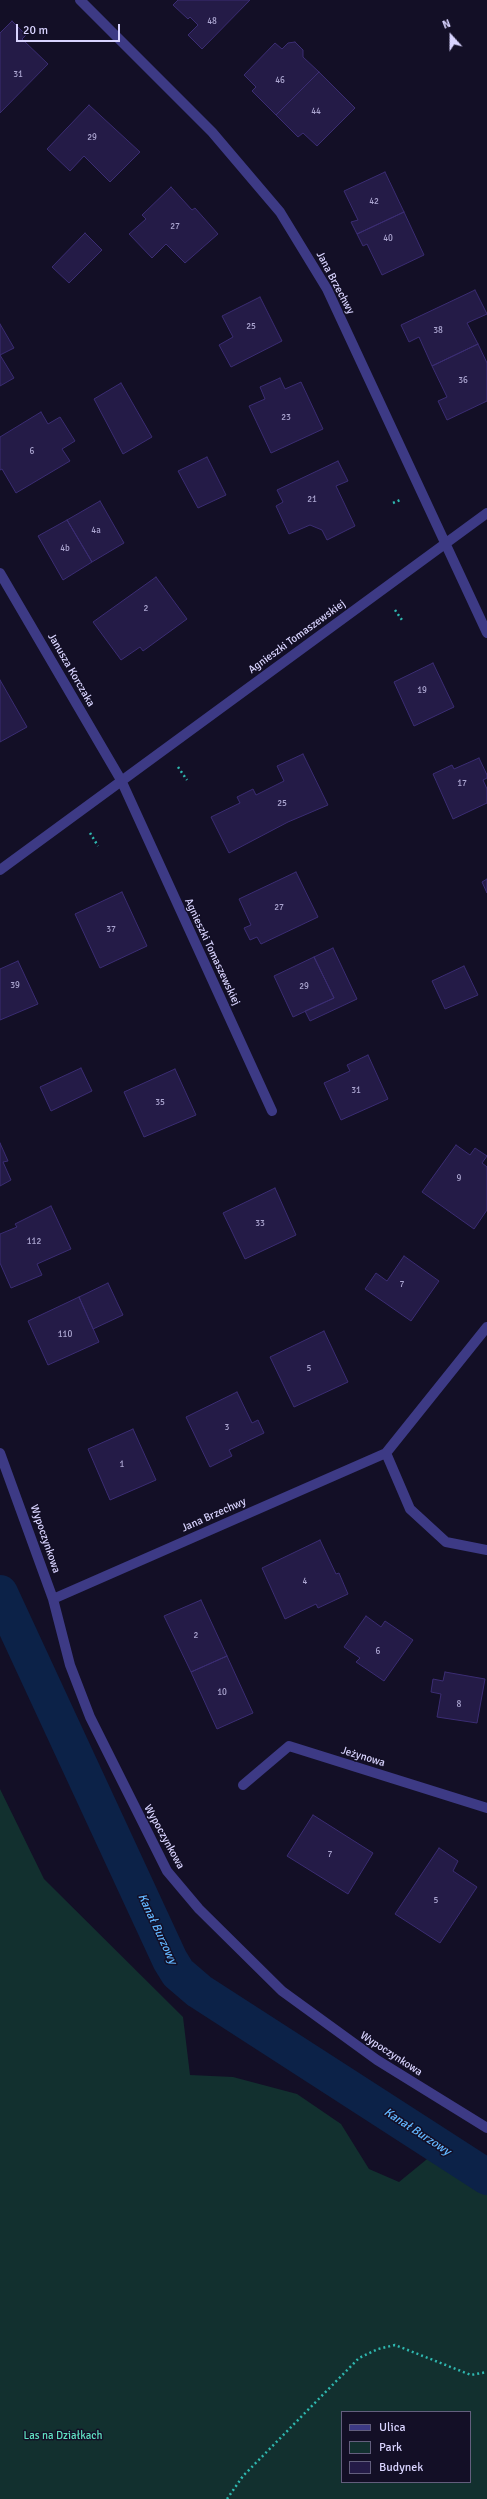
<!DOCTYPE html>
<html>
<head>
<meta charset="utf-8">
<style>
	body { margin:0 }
	#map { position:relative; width:487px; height:2499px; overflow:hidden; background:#130f26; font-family:Signika,sans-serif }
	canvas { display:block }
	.legend { position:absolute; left:341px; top:2411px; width:130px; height:72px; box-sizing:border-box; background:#130f26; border:1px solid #625e7d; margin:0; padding:5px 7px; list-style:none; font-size:12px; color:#d9d4ff }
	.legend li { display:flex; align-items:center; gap:8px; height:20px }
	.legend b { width:20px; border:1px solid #625e7d }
	.north { position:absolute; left:431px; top:16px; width:40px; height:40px; -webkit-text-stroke:3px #130f26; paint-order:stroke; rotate:339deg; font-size:11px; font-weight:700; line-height:16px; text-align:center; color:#d9d4ff }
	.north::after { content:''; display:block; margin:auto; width:14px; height:18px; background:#d9d4ff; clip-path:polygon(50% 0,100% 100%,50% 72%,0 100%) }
	.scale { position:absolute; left:16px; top:24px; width:104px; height:18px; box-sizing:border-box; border:2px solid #d9d4ff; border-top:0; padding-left:5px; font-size:12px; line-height:14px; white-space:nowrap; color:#d9d4ff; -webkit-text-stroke:3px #130f26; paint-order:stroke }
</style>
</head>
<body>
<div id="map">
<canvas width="487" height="2499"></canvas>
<ul class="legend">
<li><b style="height:5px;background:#3d3a85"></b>Ulica</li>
<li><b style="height:11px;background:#12302f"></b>Park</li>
<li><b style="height:11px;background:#241b47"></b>Budynek</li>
</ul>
<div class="north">N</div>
<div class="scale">20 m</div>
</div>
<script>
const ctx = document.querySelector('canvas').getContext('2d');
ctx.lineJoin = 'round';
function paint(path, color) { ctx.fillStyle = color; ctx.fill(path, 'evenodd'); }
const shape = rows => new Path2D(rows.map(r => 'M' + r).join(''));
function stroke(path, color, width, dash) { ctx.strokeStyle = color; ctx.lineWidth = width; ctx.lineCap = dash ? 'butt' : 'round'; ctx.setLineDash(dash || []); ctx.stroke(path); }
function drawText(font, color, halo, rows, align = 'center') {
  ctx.font = font + ' Signika,sans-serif'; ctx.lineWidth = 3; ctx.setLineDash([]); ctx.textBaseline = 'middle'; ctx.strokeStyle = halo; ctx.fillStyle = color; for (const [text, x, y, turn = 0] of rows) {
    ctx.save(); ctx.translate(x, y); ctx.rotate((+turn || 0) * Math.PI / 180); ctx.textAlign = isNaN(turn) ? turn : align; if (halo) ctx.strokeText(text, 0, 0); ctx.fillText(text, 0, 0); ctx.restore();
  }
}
paint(shape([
	[0,1789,44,1879,183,2017,190,2075,233,2077,297,2094,341,2124,369,2169,399,2182,432,2155,487,2190,487,2499,0,2499],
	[342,2412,470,2412,470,2482,342,2482]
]), '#12302f');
stroke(shape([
	[0,1593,170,1960,178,1973,199,1991,487,2177]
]), '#0c2248', 36);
const building = shape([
	[178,0,250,0,202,49,188,35,198,25,190,17,188,19,173,5,178,0],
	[12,21,26,35,22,39,48,64,0,113,0,33,12,21],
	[295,42,303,50,303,57,319,72,276,115,252,91,256,87,244,75,275,43,282,49,288,43,295,42],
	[319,72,355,108,317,146,303,133,298,137,276,115,319,72],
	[89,105,140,152,110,182,84,156,70,171,47,149,89,105],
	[385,172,404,212,357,234,351,222,358,220,344,191,385,172],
	[171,187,192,210,195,208,218,234,185,263,166,244,152,258,129,234,146,219,142,215,171,187],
	[404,212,424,255,382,275,367,244,363,246,357,234,404,212],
	[85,233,102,250,69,283,52,267,85,233],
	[475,290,487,314,467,323,478,344,432,366,419,337,409,342,401,325,475,290],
	[260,297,282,341,231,367,219,345,233,337,222,316,260,297],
	[0,324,14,348,0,355,14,378,0,386,0,324],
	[478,344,487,363,487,401,447,420,438,401,447,397,432,366,478,344],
	[280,378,285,389,301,382,323,429,271,453,249,406,265,399,260,387,280,378],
	[121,383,152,437,123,454,94,399,121,383],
	[41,412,48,424,60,417,75,441,62,449,70,461,16,493,2,469,0,470,0,437,41,412],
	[207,457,226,495,198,508,178,471,207,457],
	[338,461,348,481,336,486,355,526,327,540,322,530,310,525,289,534,276,506,283,502,277,490,338,461],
	[100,501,124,543,92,562,67,520,100,501],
	[67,520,92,562,63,580,38,536,67,520],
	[156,577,187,619,143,651,140,647,121,660,93,622,156,577],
	[433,663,454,707,414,726,394,682,433,663],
	[0,680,27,727,0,742,0,680],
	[303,754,328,805,288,822,229,853,211,817,240,803,237,797,253,789,256,795,284,781,277,766,303,754],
	[479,758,487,775,487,778,483,780,487,789,487,803,453,819,433,774,452,765,454,769,479,758],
	[296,872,318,917,261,944,257,937,250,940,244,928,251,925,239,899,296,872],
	[487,879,487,893,482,882,487,879],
	[122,892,147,946,100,968,75,914,122,892],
	[333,948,357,999,310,1021,305,1011,334,998,314,957,333,948],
	[314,957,334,998,293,1017,274,976,314,957],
	[18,961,38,1004,0,1020,0,969,18,961],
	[464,966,478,995,445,1009,432,981,464,966],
	[368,1055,388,1099,341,1120,324,1083,350,1071,347,1065,368,1055],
	[81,1068,92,1091,51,1111,40,1087,81,1068],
	[175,1069,196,1115,144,1137,124,1092,175,1069],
	[0,1143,8,1161,3,1162,11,1180,0,1186,0,1143],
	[456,1145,470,1155,475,1148,487,1156,482,1163,487,1167,487,1210,474,1229,422,1192,456,1145],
	[275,1188,296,1235,245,1259,223,1213,275,1188],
	[51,1206,71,1249,37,1264,42,1275,11,1288,0,1263,0,1234,17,1227,15,1224,51,1206],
	[404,1256,439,1281,411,1321,365,1289,376,1273,387,1281,404,1256],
	[108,1283,123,1315,93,1329,79,1297,108,1283],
	[79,1297,99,1342,48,1365,28,1321,79,1297],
	[324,1331,348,1382,294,1407,270,1357,324,1331],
	[237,1392,252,1423,258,1420,264,1433,229,1450,232,1456,210,1467,186,1417,237,1392],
	[133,1429,156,1480,110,1500,88,1449,133,1429],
	[320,1540,336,1574,339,1573,348,1594,318,1608,316,1604,285,1619,262,1568,320,1540],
	[201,1600,227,1656,191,1672,164,1616,201,1600],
	[366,1616,381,1627,385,1621,413,1640,384,1681,356,1662,360,1658,344,1647,366,1616],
	[227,1656,253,1713,217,1729,191,1672,227,1656],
	[445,1672,485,1679,477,1723,437,1717,441,1694,431,1692,433,1679,443,1681,445,1672],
	[313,1815,373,1853,348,1894,287,1856,313,1815],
	[439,1848,458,1861,453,1871,477,1887,440,1943,395,1914,439,1848]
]);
paint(building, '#241b47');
stroke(building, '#3b2d73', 1);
stroke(shape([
	[393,503,400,500],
	[395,610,402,620],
	[178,767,187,780],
	[90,833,98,846],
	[227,2499,243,2476,359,2358,378,2349,395,2345,471,2375,487,2372]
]), '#2fb8b0', 2.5, [2, 3]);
stroke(shape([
	[80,0,212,132,280,212,327,289,487,633],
	[0,573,121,780,272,1111],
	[0,870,487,513],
	[0,1453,53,1599,70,1665,90,1717,167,1871,199,1909,282,1991,377,2060,487,2128],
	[386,1453,410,1509,446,1542,487,1550],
	[53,1599,386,1453,487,1327],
	[243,1785,289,1746,487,1808]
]), '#3d3a85', 10);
drawText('9px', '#aca6d1', null, [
	["48",212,22],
	["31",18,75],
	["46",280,81],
	["44",316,112],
	["29",92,138],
	["42",374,202],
	["27",175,227],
	["40",388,239],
	["25",251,327],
	["38",438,331],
	["36",463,381],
	["23",286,418],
	["6",32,452],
	["21",312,500],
	["4a",96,531],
	["4b",65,549],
	["2",146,609],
	["19",422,691],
	["17",462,784],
	["25",282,804],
	["27",279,908],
	["37",111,930],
	["39",15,986],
	["29",304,987],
	["31",356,1091],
	["35",160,1103],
	["9",459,1179],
	["33",260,1224],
	["112",34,1242],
	["7",402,1285],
	["110",65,1335],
	["5",309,1369],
	["3",227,1428],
	["1",122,1465],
	["4",305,1582],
	["2",196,1636],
	["6",378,1652],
	["10",222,1693],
	["8",459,1705],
	["7",330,1855],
	["5",436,1901]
]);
drawText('11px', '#d9d4ff', '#130f26', [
	["Jana Brzechwy",335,283,62],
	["Agnieszki Tomaszewskiej",297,637,-36],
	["Janusza Korczaka",71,670,60],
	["Agnieszki Tomaszewskiej",212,952,65],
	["Jana Brzechwy",214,1515,-24],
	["Wypoczynkowa",45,1539,71],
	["Jeżynowa",363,1757,17],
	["Wypoczynkowa",164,1837,61],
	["Wypoczynkowa",391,2054,33]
]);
drawText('11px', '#5fe0c0', '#130f26', [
	["Las na Działkach",63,2436]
]);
drawText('italic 12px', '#62b6ff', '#130f26', [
	["Kanał Burzowy",157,1929,65],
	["Kanał Burzowy",417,2132,33]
]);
</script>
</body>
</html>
